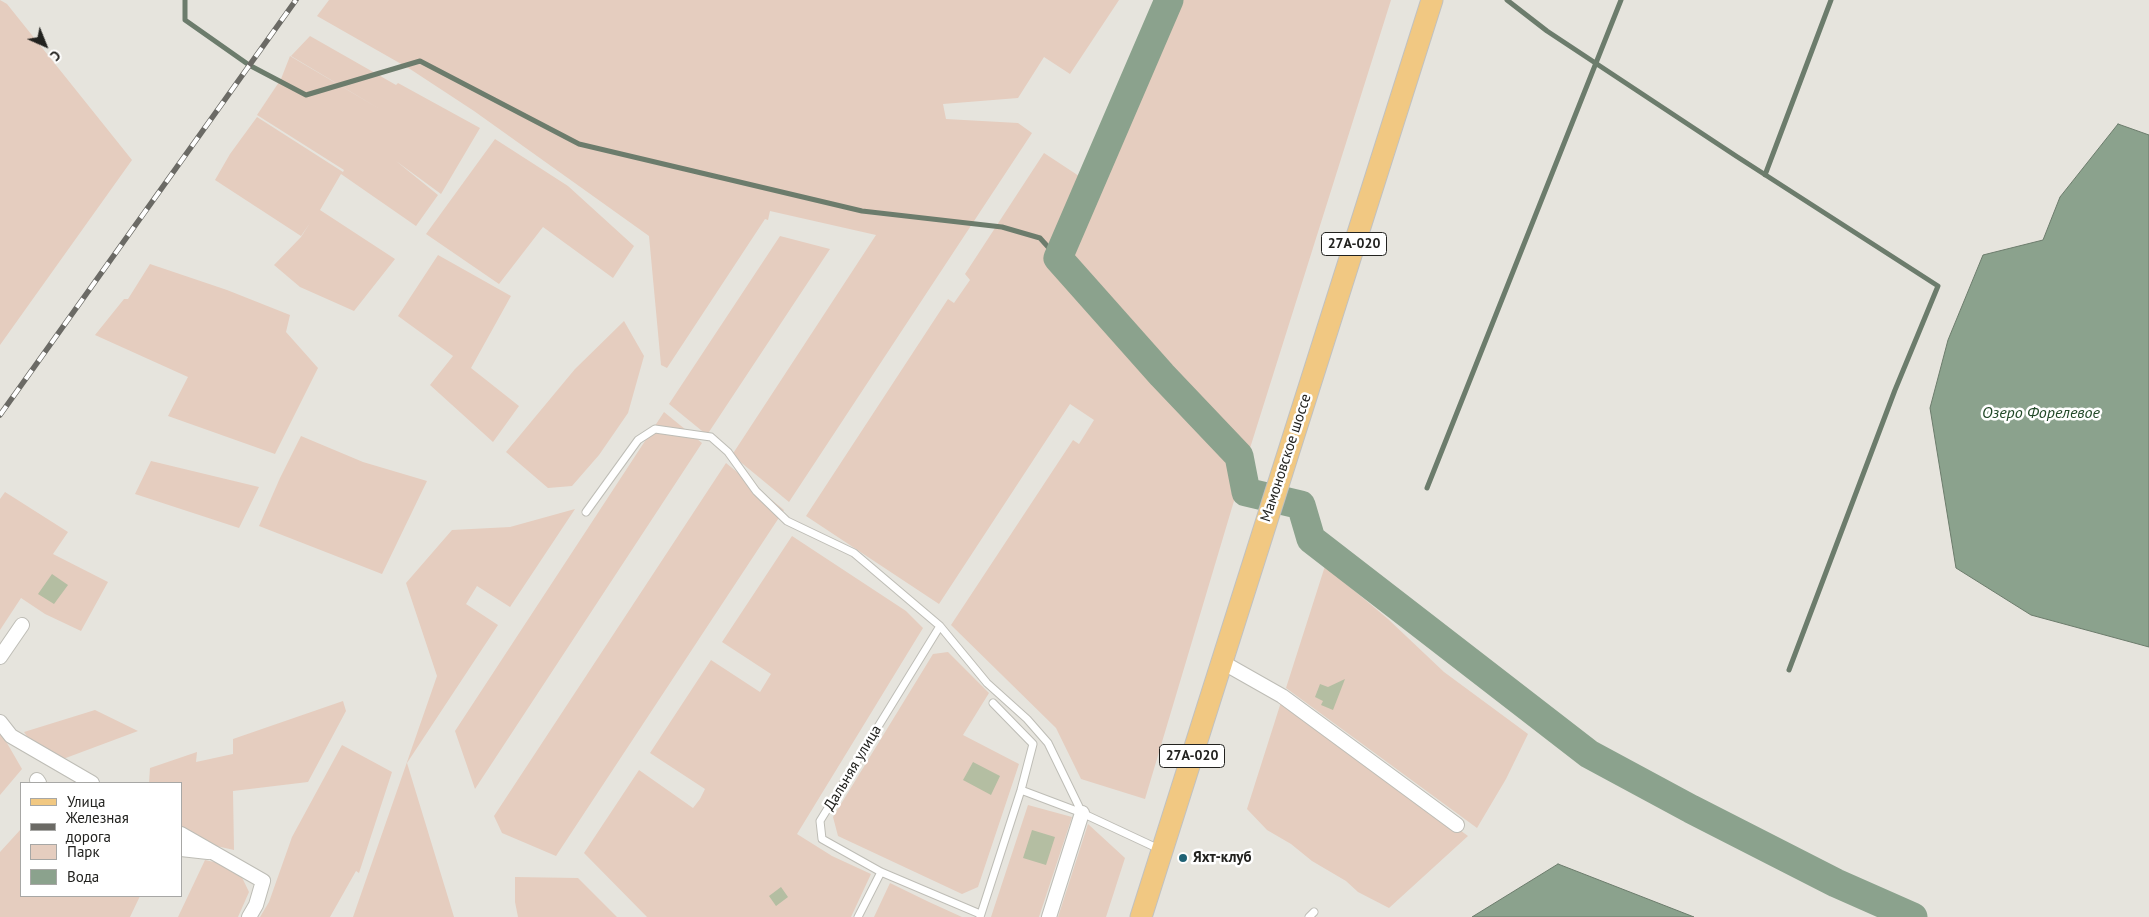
<!DOCTYPE html>
<html>
<head>
<meta charset="utf-8">
<style>
	body { margin:0 }
	#map { position:relative; width:2149px; height:917px; overflow:hidden; background:#e6e4dd; font-family:"PT Sans",sans-serif }
	canvas { display:block }
	.legend { position:absolute; left:20px; top:782px; width:162px; height:115px; box-sizing:border-box; background:#fff; border:1px solid #a7a7a5; margin:0; padding:6px 9px; list-style:none; font-size:15px; color:#22221f }
	.legend li { display:flex; align-items:center; gap:10px; height:25px }
	.legend b { width:25px; border:1px solid #a7a7a5 }
	.north { position:absolute; left:20px; top:20px; width:50px; height:50px; -webkit-text-stroke:4px #fff; paint-order:stroke; rotate:136deg; font-size:14px; font-weight:700; line-height:20px; text-align:center; color:#22221f }
	.north::after { content:''; display:block; margin:auto; width:18px; height:22px; background:#22221f; clip-path:polygon(50% 0,100% 100%,50% 72%,0 100%) }
</style>
</head>
<body>
<div id="map">
<canvas width="2149" height="917"></canvas>
<ul class="legend">
<li><b style="height:6px;background:#f1c882"></b>Улица</li>
<li><b style="height:6px;background:#6b6a65"></b>Железная дорога</li>
<li><b style="height:14px;background:#e5cdbf"></b>Парк</li>
<li><b style="height:14px;background:#8ba28d"></b>Вода</li>
</ul>
<div class="north">С</div>
</div>
<script>
const ctx = document.querySelector('canvas').getContext('2d');
ctx.lineJoin = 'round';
function paint(path, color) { ctx.fillStyle = color; ctx.fill(path, 'evenodd'); }
const shape = rows => new Path2D(rows.map(r => 'M' + r).join(''));
function stroke(path, color, width, dash) { ctx.strokeStyle = color; ctx.lineWidth = width; ctx.lineCap = dash ? 'butt' : 'round'; ctx.setLineDash(dash || []); ctx.stroke(path); }
function drawText(font, color, halo, rows, align = 'center') {
  ctx.font = font + ' "PT Sans",sans-serif'; ctx.lineWidth = 5; ctx.setLineDash([]); ctx.textBaseline = 'middle'; ctx.strokeStyle = halo; ctx.fillStyle = color; for (const [text, x, y, turn = 0] of rows) {
    ctx.save(); ctx.translate(x, y); ctx.rotate((+turn || 0) * Math.PI / 180); ctx.textAlign = isNaN(turn) ? turn : align; if (halo) ctx.strokeText(text, 0, 0); ctx.fillText(text, 0, 0); ctx.restore();
  }
}
paint(shape([
	[0,0,7,4,132,160,0,345],
	[329,0,1119,0,1070,74,1044,57,1018,98,943,104,946,119,1018,123,1032,133,789,502,732,455,876,235,770,211,768,220,765,219,667,368,661,365,649,236,474,111,410,69,317,16],
	[1158,0,1391,0,1245,464,1145,799,1081,779,1056,728,951,625,1073,440,1079,444,1094,420,1070,404,939,604,806,516,948,299,954,303,970,280,965,274,1044,153,1082,178],
	[310,36,396,85,398,83,480,128,441,194,396,161,438,195,416,226,341,174,320,210,395,259,354,311,300,287,274,265,301,237,310,223,301,236,215,180,230,154,257,117,343,172,344,170,257,115,281,79,290,56,383,111,291,56],
	[495,139,568,186,634,246,613,278,543,227,499,284,426,234],
	[780,236,830,249,707,435,669,404],
	[438,255,511,296,471,368,519,406,493,442,430,385,453,356,398,316],
	[150,264,227,290,290,315,286,332,318,368,275,454,168,416,188,377,95,335,124,299,128,299],
	[624,321,644,356,628,413,599,455,572,486,548,488,506,452,575,369],
	[664,412,702,443,475,789,455,731],
	[301,436,363,462,427,481,382,574,259,526,280,478],
	[151,461,259,487,239,528,135,494],
	[726,463,784,510,556,856,502,833,494,816],
	[5,492,68,532,53,554,108,582,81,631,45,614,21,598,0,630,0,499],
	[575,509,510,607,477,586,466,604,498,625,407,763,454,917,353,917,437,676,406,583,452,530,510,527],
	[792,536,906,611,923,628,797,834,832,856,871,874,851,917,647,917,584,853,639,770,693,808,700,799,705,789,650,753,711,660,760,692,771,674,722,642],
	[1325,566,1388,619,1444,672,1528,734,1506,779,1477,828,1286,688],
	[948,652,989,693,963,735,1019,764,978,887,962,894,838,836,833,817,933,654],
	[1282,699,1468,836,1389,908,1358,892,1346,881,1312,861,1291,844,1267,830,1247,809],
	[343,701,346,711,308,782,233,791,234,850,181,838,181,783,149,783,150,768,197,752,196,762,233,754,233,739],
	[95,710,138,731,47,765,24,732],
	[0,731,22,769,0,795],
	[342,745,392,772,359,873,356,871,330,917,260,917,269,902,292,837],
	[1028,805,1072,817,1039,917,991,917],
	[1088,824,1125,858,1106,917,1058,917],
	[21,829,21,896,140,896,130,917,0,917,0,852],
	[205,860,237,867,249,892,238,917,178,917],
	[515,877,578,878,617,917,518,917,515,902],
	[890,883,929,902,962,917,874,917]
]), '#e5cdbf');
const water = shape([
	[2118,124,2149,135,2149,647,2031,615,1956,568,1930,408,1948,340,1983,255,2043,240,2060,197,2118,124],
	[1558,864,1694,917,1472,917,1558,864]
]);
paint(water, '#8ba28d');
stroke(water, '#6c7c6c', 1);
stroke(shape([
	[185,0,185,20,249,65,306,95,420,61,579,144,862,211,1002,227,1040,238,1058,258],
	[1507,0,1547,31,1736,156,1938,286,1895,390,1789,670],
	[1765,175,1831,0],
	[1427,488,1621,0]
]), '#6c7c6c', 5);
stroke(shape([
	[1169,0,1058,258,1162,375,1239,456,1246,492,1301,505,1311,539,1589,754,1691,809,1836,883,1913,917]
]), '#8ba28d', 29);
paint(shape([
	[52,574,68,585,54,604,38,594],
	[1345,679,1333,710,1321,705,1323,701,1315,697,1320,684,1328,687],
	[973,762,1000,776,991,795,963,780],
	[1032,830,1055,837,1046,865,1023,858],
	[781,887,788,897,776,906,769,896]
]), '#b4bea2');
const service = shape([
	[586,512,638,440,655,429,711,437,728,452,756,491,787,521,854,553,940,626,987,683,1027,719,1048,743,1082,813],
	[940,626,820,821,822,839,881,872,980,914],
	[1021,790,1082,813,1159,849],
	[858,917,881,872],
	[980,917,1021,790,1033,744,993,703],
	[1309,917,1314,912]
]);
const minor = shape([
	[0,657,22,625],
	[1222,662,1282,696,1457,825],
	[0,722,11,736,92,783],
	[37,780,39,783],
	[181,834,263,881,256,905,249,917],
	[181,849,208,852],
	[1049,917,1082,813]
]);
const primary = shape([
	[1141,917,1432,0]
]);
stroke(service, '#bebdb6', 9);
stroke(minor, '#bebdb6', 16);
stroke(primary, '#c1c1c0', 23);
stroke(service, '#fff', 7);
stroke(minor, '#fff', 14);
stroke(primary, '#f1c882', 21);
const rail = shape([
	[0,415,296,0]
]);
stroke(rail, '#6b6a65', 5.5);
stroke(rail, '#fff', 4, [11]);
for (const [x, y, r, color] of [
	[1183,858,5,"#1f6275"]
]) { const dot = new Path2D(); dot.arc(x, y, r, 0, 2 * Math.PI); ctx.fillStyle = color; ctx.fill(dot); stroke(dot, '#fff', 2); }
for (const [x, y, w] of [
	[1354,244,65],
	[1192,756,65]
]) { const box = new Path2D(); box.roundRect(x - w / 2, y - 11.5, w, 23, 4); ctx.fillStyle = '#fff'; ctx.fill(box); stroke(box, '#22221f', 1); }
drawText('bold 14px', '#22221f', null, [
	["27А-020",1354,244],
	["27А-020",1192,756]
]);
drawText('15px', '#22221f', '#fff', [
	["Мамоновское шоссе",1286,458,-72],
	["Дальняя улица",853,768,-59]
]);
drawText('bold 15px', '#22221f', '#fff', [
	["Яхт-клуб",1193,858]
], 'left');
drawText('italic 16px', '#224928', '#fff', [
	["Озеро Форелевое",2041,413]
]);
</script>
</body>
</html>
